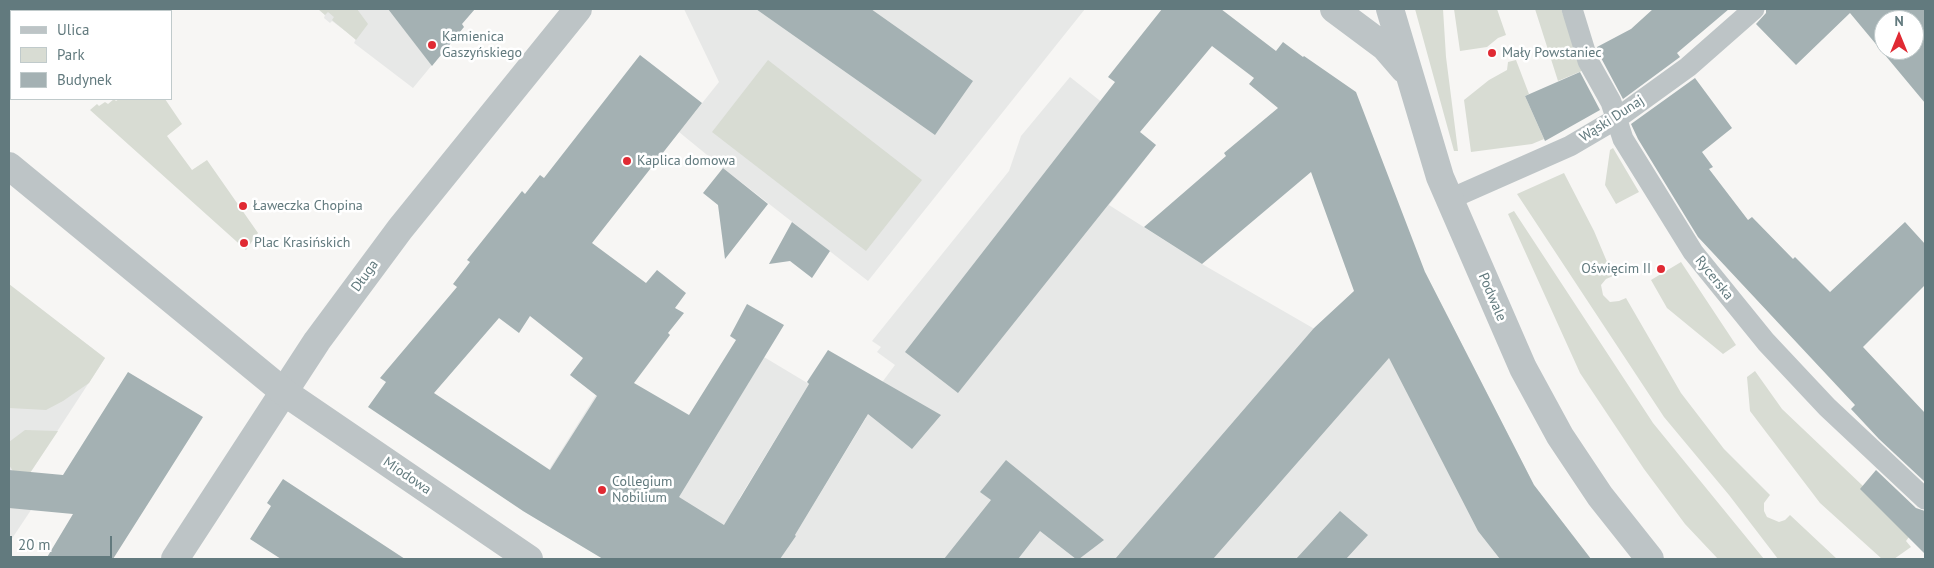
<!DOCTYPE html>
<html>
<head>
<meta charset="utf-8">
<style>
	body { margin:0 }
	#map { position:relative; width:1934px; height:568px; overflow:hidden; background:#f7f6f4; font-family:"PT Sans",sans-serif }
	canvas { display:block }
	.frame { position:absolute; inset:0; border:10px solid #627a7e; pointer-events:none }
	.legend { position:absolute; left:10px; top:10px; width:162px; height:90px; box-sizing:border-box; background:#fff; border:1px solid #c0cacb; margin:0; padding:6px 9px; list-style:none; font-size:15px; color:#627a7e }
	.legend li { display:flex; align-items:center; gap:10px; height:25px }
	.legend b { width:25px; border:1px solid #c0cacb }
	.north { position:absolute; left:1874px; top:10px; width:50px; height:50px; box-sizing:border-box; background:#fff; border:1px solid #c0cacb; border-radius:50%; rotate:0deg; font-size:14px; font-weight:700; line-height:20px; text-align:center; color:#627a7e }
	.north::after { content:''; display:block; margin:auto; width:18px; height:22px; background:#e02a33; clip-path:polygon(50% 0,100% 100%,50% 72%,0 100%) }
	.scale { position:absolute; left:10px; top:536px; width:102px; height:22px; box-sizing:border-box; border:2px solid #627a7e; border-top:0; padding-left:6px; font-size:15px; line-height:18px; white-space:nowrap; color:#627a7e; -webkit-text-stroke:4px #fff; paint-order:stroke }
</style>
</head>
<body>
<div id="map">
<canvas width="1934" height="568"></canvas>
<div class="frame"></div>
<ul class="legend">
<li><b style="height:6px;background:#bdc4c6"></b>Ulica</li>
<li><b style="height:14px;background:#d8dcd3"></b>Park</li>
<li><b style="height:14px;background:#a4b1b3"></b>Budynek</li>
</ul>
<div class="north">N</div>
<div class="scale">20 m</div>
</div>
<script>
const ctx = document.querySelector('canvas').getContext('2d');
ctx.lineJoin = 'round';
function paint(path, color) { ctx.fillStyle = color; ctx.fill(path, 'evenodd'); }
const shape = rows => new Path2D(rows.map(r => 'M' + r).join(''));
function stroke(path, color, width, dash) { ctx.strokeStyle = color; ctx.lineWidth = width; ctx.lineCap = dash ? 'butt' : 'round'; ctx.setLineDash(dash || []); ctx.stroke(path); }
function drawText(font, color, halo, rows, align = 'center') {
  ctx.font = font + ' "PT Sans",sans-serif'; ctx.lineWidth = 5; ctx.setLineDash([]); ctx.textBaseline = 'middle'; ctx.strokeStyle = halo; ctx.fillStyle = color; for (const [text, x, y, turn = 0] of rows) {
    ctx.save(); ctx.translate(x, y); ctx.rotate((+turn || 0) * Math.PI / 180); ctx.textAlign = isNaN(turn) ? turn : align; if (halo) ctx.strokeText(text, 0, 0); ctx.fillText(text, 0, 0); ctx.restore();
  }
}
paint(shape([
	[318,9,388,9,432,65,413,88,354,43,356,39,332,21,330,23,324,18,325,15],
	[684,9,1085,9,868,281,723,168,679,132,719,82],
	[1070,77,1156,145,1109,205,1202,264,1344,346,1425,272,1534,485,1591,559,1125,559,1119,554,1115,559,603,559,523,511,596,395,701,461,764,357,809,384,739,499,742,510,793,540,796,536,795,535,866,418,859,413,895,365,877,352,881,347,872,341,1009,171,1021,136],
	[29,300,105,358,30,473,31,510,9,543,9,317]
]), '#e7e8e7');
paint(shape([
	[9,9,32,9,33,11,11,11,11,79,9,77],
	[48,9,104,9,102,11,44,11],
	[318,9,357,9,368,24,356,40,332,20,334,17,328,12,325,15],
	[1415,9,1443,9,1446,57,1458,151,1454,151],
	[1454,9,1497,9,1506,35,1498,38,1487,47,1460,51],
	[1535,9,1561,9,1584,70,1558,81],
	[768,60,922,180,866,251,712,132],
	[1516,60,1529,94,1525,96,1544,139,1532,144,1471,152,1464,100,1489,80,1507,70,1508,62],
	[114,99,116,101,119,99,165,99,182,124,167,136,192,170,207,160,258,233,246,250,90,110,97,104,99,106,105,102,108,104],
	[1613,148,1639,192,1616,204,1605,185,1610,150],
	[1564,173,1594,231,1613,276,1606,279,1601,285,1603,295,1610,302,1619,301,1626,298,1681,393,1724,449,1770,495,1764,503,1764,511,1767,517,1779,522,1785,520,1790,515,1837,559,1778,559,1729,495,1664,417,1517,194],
	[1514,211,1653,423,1764,559,1718,559,1685,524,1644,469,1580,373,1508,214],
	[1681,262,1736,345,1723,354,1667,308,1651,280],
	[9,284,105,358,89,383,63,401,46,410,9,408],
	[1755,371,1782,409,1863,486,1909,537,1906,541,1911,547,1894,559,1882,559,1820,503,1750,411,1747,377],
	[25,430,58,431,30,473,13,471,9,465,9,442]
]), '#d8dcd3');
paint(shape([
	[388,9,475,9,462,24,464,27,432,66],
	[756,9,871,9,973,81,935,135],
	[1162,9,1221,9,1276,51,1283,42,1303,57,1304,56,1356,92,1425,272,1534,485,1591,559,1500,559,1478,531,1389,358,1213,559,1115,559,1314,328,1354,291,1311,172,1202,264,1144,227,1226,156,1224,153,1278,108,1249,84,1254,78,1212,46,1140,132,1156,145,958,393,905,352,1115,82,1108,77],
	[1653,9,1729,9,1677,53,1680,57,1623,99,1600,56,1597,47,1631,29],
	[1766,9,1925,9,1925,103,1850,13,1796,65,1756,24,1766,13],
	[1884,20,1914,20,1914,50,1884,50],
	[640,55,702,103,592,243,646,283,657,270,686,293,675,308,684,313,668,333,670,335,634,383,689,415,736,340,730,336,747,304,784,325,679,497,724,525,809,384,807,382,828,350,941,415,912,449,868,414,795,535,796,536,780,559,603,559,523,511,368,407,386,382,380,378,457,287,453,284,470,262,467,260,522,191,525,194,540,175,544,178],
	[530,316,583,358,570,375,597,396,550,470,434,393,499,318,519,333],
	[1580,72,1600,110,1545,141,1525,96],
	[1695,78,1732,128,1702,152,1713,167,1709,169,1748,220,1752,217,1793,259,1795,257,1830,292,1905,222,1925,244,1925,285,1863,347,1925,413,1925,482,1879,439,1851,409,1855,405,1698,237,1638,139,1631,124],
	[723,168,768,204,725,259,718,205,703,193],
	[792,222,830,251,812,278,790,261,769,264],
	[128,372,203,417,113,559,46,559,73,514,9,508,9,470,63,475],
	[1006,460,1104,540,1079,559,1076,559,1040,531,1018,559,944,559,991,500,980,492],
	[1876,470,1916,508,1925,511,1925,554,1860,489],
	[283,479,405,559,281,559,250,539,271,506,267,503],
	[1340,511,1368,535,1346,559,1296,559]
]), '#a4b1b3');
stroke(shape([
	[1572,9,1588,61,1611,102,1623,139,1693,252,1766,342,1827,407,1925,499],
	[1450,199,1570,146,1616,119,1688,67,1754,9]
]), '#bdc4c6', 21);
stroke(shape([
	[1334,9,1385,47,1404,69],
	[1390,9,1440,177,1523,368,1560,436,1600,496,1650,559],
	[175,559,317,341,400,229,578,9]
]), '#bdc4c6', 28);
stroke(shape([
	[9,166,284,392,529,559]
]), '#bdc4c6', 28);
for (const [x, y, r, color] of [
	[432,45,5,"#e02a33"],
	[1492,53,5,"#e02a33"],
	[627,161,5,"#e02a33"],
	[243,206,5,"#e02a33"],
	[244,243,5,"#e02a33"],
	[1661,269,5,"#e02a33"],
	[602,490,5,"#e02a33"]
]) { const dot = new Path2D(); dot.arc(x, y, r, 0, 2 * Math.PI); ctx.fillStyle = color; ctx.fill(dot); stroke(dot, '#fff', 2); }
drawText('14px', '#627a7e', '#fff', [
	["Kamienica",442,37],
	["Gaszyńskiego",442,53],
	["Mały Powstaniec",1502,53],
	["Kaplica domowa",637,161],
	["Ławeczka Chopina",253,206],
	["Plac Krasińskich",254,243],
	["Oświęcim II",1651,269,"right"],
	["Collegium",612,482],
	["Nobilium",612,498]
], 'left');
drawText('14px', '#627a7e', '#fff', [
	["Wąski Dunaj",1612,119,-33],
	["Długa",365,276,-54],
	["Rycerska",1714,278,51],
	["Podwale",1492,297,67],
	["Miodowa",407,476,34]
]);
</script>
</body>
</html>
